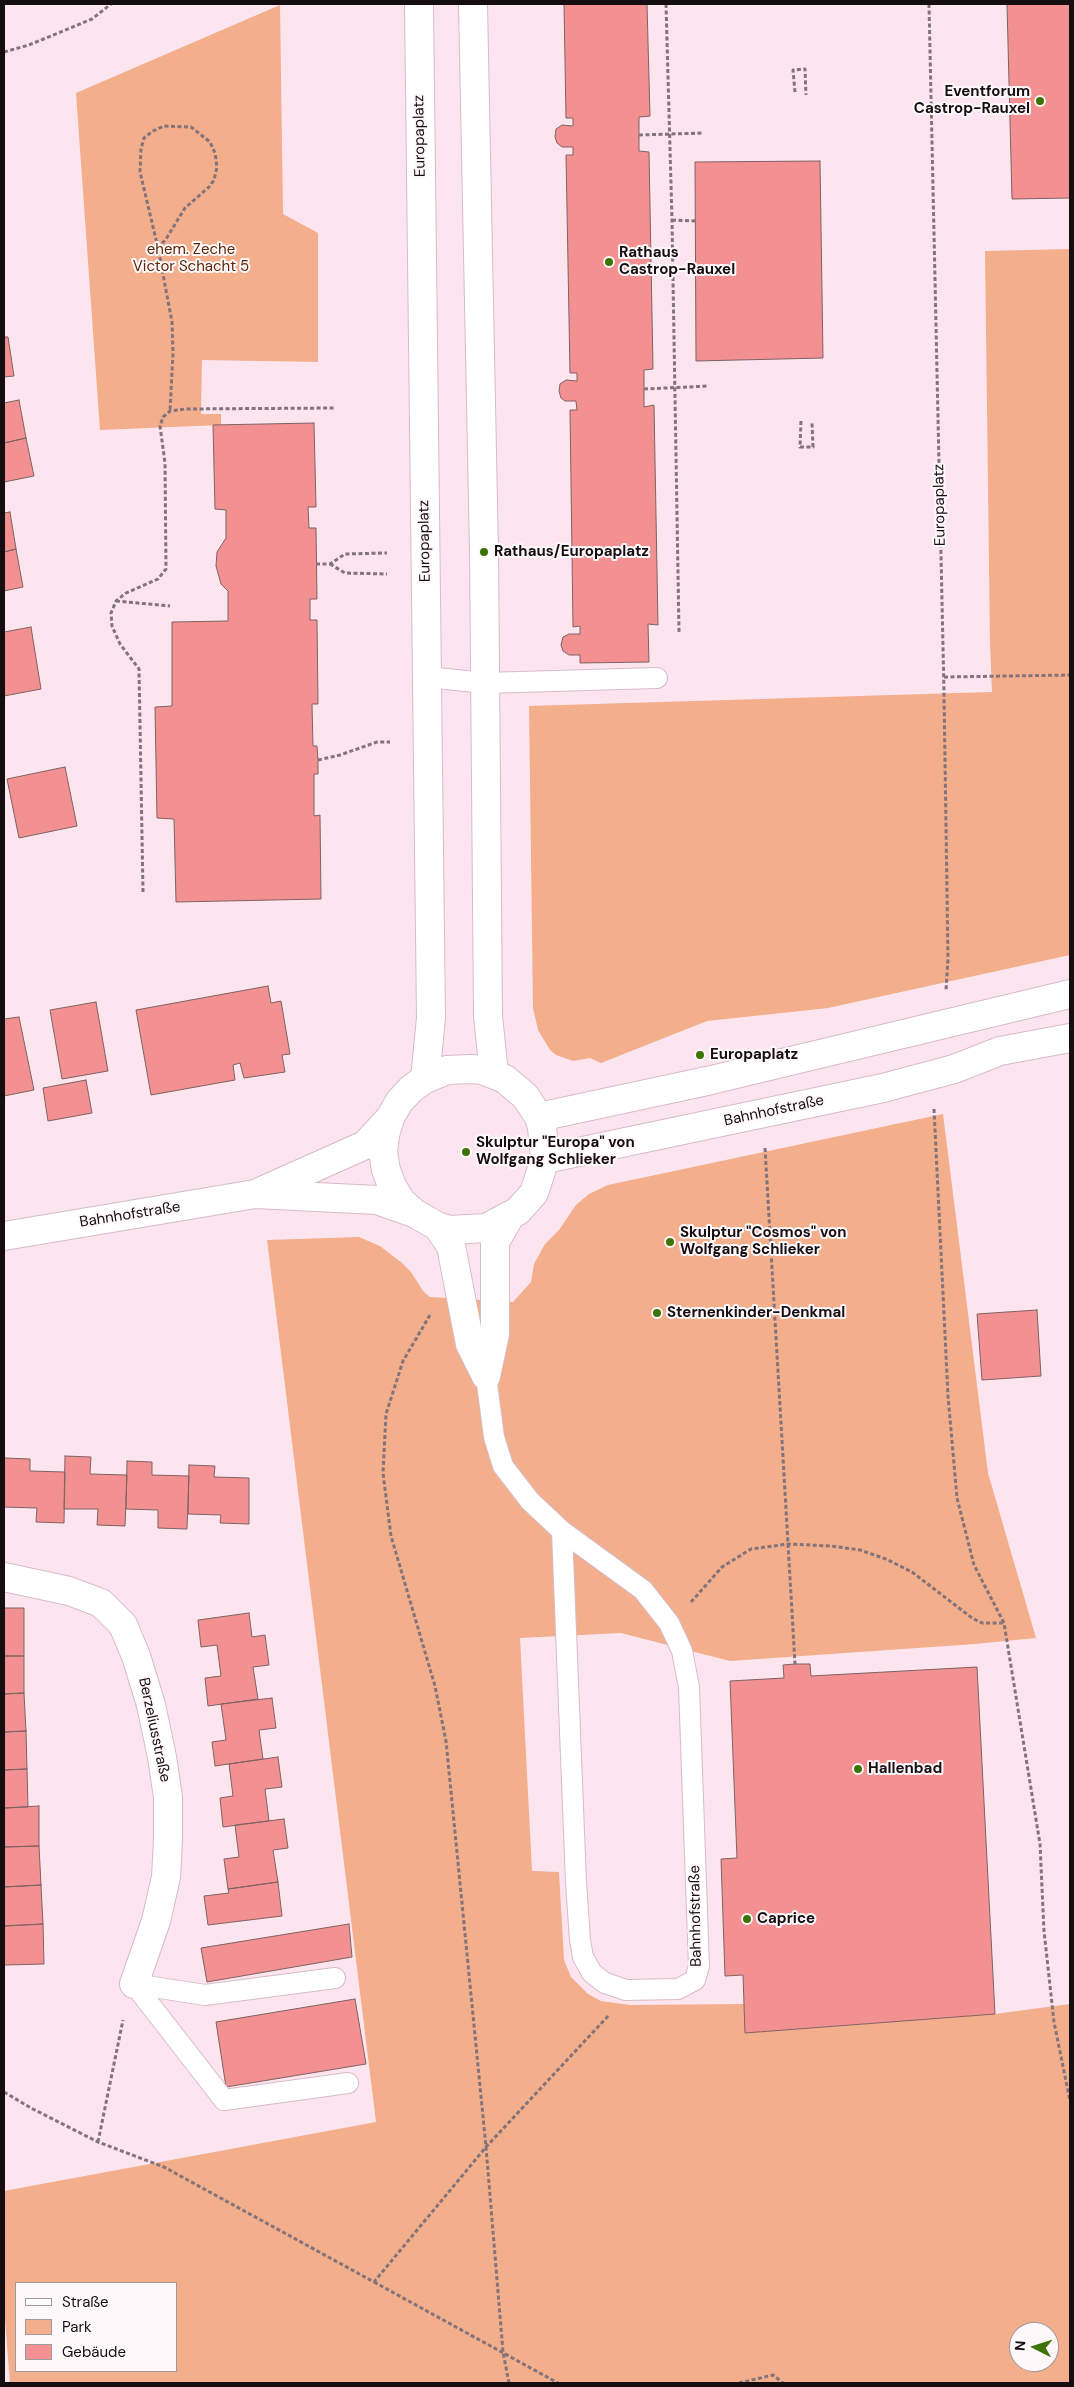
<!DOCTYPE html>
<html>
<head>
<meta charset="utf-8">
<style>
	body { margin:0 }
	#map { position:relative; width:1074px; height:2387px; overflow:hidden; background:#fde5ef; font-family:"DM Sans",sans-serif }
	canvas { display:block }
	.frame { position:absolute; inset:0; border:5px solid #160d11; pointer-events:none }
	.legend { position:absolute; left:15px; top:2282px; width:162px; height:90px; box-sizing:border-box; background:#fef8fb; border:1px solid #a19a9d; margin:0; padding:6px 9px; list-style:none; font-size:15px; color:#160d11 }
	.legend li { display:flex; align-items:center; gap:10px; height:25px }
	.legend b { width:25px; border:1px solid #a19a9d }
	.north { position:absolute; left:1009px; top:2322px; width:50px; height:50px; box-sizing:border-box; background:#fef8fb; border:1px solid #a19a9d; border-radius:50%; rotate:275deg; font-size:14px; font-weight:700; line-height:20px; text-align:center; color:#160d11 }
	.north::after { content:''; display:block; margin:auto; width:18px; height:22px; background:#3d7300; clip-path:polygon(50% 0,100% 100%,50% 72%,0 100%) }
</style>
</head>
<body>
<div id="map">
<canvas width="1074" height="2387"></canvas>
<div class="frame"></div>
<ul class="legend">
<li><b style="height:6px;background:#fff"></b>Straße</li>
<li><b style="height:14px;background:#f3ae8c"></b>Park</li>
<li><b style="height:14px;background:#f39092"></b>Gebäude</li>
</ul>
<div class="north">N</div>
</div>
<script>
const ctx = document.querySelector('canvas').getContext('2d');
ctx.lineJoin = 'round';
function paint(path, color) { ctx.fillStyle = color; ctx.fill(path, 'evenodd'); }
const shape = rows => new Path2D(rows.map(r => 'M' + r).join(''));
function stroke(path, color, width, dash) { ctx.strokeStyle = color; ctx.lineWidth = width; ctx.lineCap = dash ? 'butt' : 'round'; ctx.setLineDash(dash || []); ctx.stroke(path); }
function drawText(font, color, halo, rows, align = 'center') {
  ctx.font = font + ' "DM Sans",sans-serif'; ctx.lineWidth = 4; ctx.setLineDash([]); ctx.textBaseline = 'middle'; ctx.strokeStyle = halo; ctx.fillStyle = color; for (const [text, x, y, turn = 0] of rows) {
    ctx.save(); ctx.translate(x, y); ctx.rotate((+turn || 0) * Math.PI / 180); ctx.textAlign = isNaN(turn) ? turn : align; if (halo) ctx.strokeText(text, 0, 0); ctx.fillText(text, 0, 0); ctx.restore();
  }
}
paint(shape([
	[280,5,283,214,318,233,318,362,202,360,201,414,221,414,221,425,100,430,76,93],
	[1070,249,1070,955,828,1008,707,1021,601,1063,590,1058,573,1061,556,1055,550,1050,538,1030,533,1008,529,706,992,692,990,643,985,251],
	[943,1114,988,1473,1036,1638,975,1644,730,1661,621,1633,520,1638,532,1871,559,1872,564,1960,571,1977,588,1994,601,2001,630,2005,744,2004,746,2033,995,2014,1070,2004,1070,2383,10,2383,4,2307,4,2191,376,2122,267,1240,359,1237,380,1246,402,1263,411,1272,423,1291,430,1297,513,1302,531,1282,534,1264,545,1244,559,1230,576,1205,589,1194,608,1185],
	[16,2283,176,2283,176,2371,16,2371],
	[1019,2332,1049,2332,1049,2362,1019,2362]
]), '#f3ae8c');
const building = shape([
	[564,4,647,4,650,116,639,117,639,151,649,152,653,369,644,370,644,407,654,405,658,625,648,624,649,662,580,663,580,655,569,655,563,651,561,645,563,637,569,634,580,634,580,626,573,627,570,410,577,410,576,401,565,401,561,398,559,391,560,384,566,380,577,381,577,373,570,373,566,155,573,155,573,147,562,147,557,143,555,137,556,129,562,125,573,126,573,118,566,118,564,4],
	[1007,4,1070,4,1070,198,1012,199,1007,4],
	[820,161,823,358,696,361,695,162,820,161],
	[4,337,8,337,14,376,4,377,4,337],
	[19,400,26,438,4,443,4,403,19,400],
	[314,423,316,507,308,507,309,528,316,528,317,599,310,599,310,620,317,620,318,704,312,704,313,746,317,746,318,760,318,774,314,774,314,816,320,815,321,899,176,902,174,819,157,818,155,707,172,706,172,622,228,621,228,591,221,584,216,566,217,552,226,538,226,510,215,509,213,425,314,423],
	[26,438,34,476,4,482,4,443,26,438],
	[10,512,16,549,4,552,4,513,10,512],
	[16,549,23,587,4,591,4,552,16,549],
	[31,627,41,689,4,696,4,632,31,627],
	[65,767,77,826,19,838,7,779,65,767],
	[268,986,271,1003,281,1001,290,1054,282,1055,285,1072,244,1078,240,1063,233,1065,235,1080,151,1095,136,1010,268,986],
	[96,1002,108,1071,62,1079,50,1010,96,1002],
	[19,1017,34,1090,4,1096,4,1019,19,1017],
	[86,1080,92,1113,48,1121,43,1088,86,1080],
	[1037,1310,1041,1376,982,1380,977,1314,1037,1310],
	[65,1456,91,1457,90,1474,127,1475,125,1526,97,1525,98,1509,64,1509,65,1456],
	[4,1458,30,1459,30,1471,65,1472,64,1523,36,1522,37,1508,4,1507,4,1458],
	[127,1461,152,1462,152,1475,189,1476,187,1529,158,1528,158,1510,126,1509,127,1461],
	[189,1465,215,1466,214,1477,249,1478,249,1524,220,1523,221,1515,188,1514,189,1465],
	[4,1608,24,1608,24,1656,4,1656,4,1608],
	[249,1613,252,1637,265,1635,269,1665,253,1667,258,1699,208,1706,205,1678,221,1676,217,1645,201,1647,198,1620,249,1613],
	[4,1656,24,1656,24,1693,4,1694,4,1656],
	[795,1664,810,1664,811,1676,977,1667,995,2014,745,2033,743,1975,725,1976,721,1859,737,1858,730,1681,784,1678,783,1665,795,1664],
	[24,1693,26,1731,4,1732,4,1694,24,1693],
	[272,1698,276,1728,259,1730,263,1759,215,1766,212,1742,226,1740,221,1704,272,1698],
	[26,1731,27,1769,4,1770,4,1732,26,1731],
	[278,1757,282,1787,265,1789,269,1821,223,1827,220,1798,233,1796,229,1764,278,1757],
	[27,1769,28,1807,4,1808,4,1770,27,1769],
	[39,1806,39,1846,4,1847,4,1808,39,1806],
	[284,1819,288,1848,273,1850,278,1882,228,1889,224,1859,239,1857,235,1825,284,1819],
	[39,1846,41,1885,4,1887,4,1847,39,1846],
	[278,1882,282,1916,208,1925,204,1896,229,1893,228,1889,278,1882],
	[41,1885,43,1924,4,1926,4,1887,41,1885],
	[43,1924,44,1964,4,1965,4,1926,43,1924],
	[349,1924,352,1957,207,1982,201,1948,349,1924],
	[355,1999,366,2064,226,2087,216,2022,355,1999]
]);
paint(building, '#f39092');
stroke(building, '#7e6262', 1);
const service = shape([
	[427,677,485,683,657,678],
	[486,1376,494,1437,503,1466,530,1501,562,1531,643,1590,669,1623,682,1651,689,1687,699,1966,695,1980,678,1989,626,1990,605,1983,592,1973,583,1957,580,1940,576,1882,562,1531],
	[134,1984,224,2100,348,2083],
	[134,1984,205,1995,335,1978]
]);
const minor = shape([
	[437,1226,451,1246,470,1344,486,1376],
	[486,1376,495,1334,495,1242,509,1218],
	[4,1577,69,1591,101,1603,123,1625,136,1656,151,1705,162,1757,168,1797,168,1840,166,1877,156,1921,134,1984]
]);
const tertiary = shape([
	[419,4,431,1018,425,1079],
	[473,4,484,552,488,1016,494,1074]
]);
const secondary = shape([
	[539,1117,707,1081,1070,994],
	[390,1118,385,1135,383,1152,386,1170,392,1186,401,1201,414,1213],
	[545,1159,883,1088,954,1069,1000,1051,1070,1038],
	[4,1236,255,1194,377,1200,414,1213,437,1226,449,1230,486,1228,518,1211,534,1193,545,1159,542,1127,539,1117,525,1096,505,1079,482,1070,471,1069,447,1070,425,1079,411,1089,399,1102,390,1118,365,1145,255,1194]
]);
stroke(service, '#d7bbc7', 22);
stroke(minor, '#d7bbc7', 30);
stroke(tertiary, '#d7bbc7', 30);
stroke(secondary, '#d7bbc7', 30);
stroke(shape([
	[666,4,672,220,679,632],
	[929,4,944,693,948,959,946,990],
	[4,52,29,45,92,19,111,4],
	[795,92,793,70,805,69,806,95],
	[639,135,703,133],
	[672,220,696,221],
	[158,248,140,172,141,149,144,138,153,131,164,126,191,127,210,142,215,153,217,167,214,180,209,187,185,208,166,239,158,248,172,322,173,353,170,411],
	[644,389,709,386],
	[801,421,800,447,813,447,812,423],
	[316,564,330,564,345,554,387,553],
	[330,564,345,573,387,574],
	[116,601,170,606],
	[944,677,1070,675],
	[318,760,340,755,377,742,390,742],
	[143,892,139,669,120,644,112,626,111,613,116,601,126,593,158,579,166,569,165,463,160,426,163,417,170,411,185,409,334,408],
	[934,1109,948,1396,957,1498,974,1565,1004,1623,1040,1844,1044,1931,1054,2022,1070,2101],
	[765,1148,795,1664],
	[430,1315,403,1361,386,1414,383,1473,391,1536,435,1686,446,1741,486,2147,503,2352,509,2383],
	[691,1602,722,1567,751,1549,788,1544,831,1546,860,1550,886,1559,912,1572,972,1618,982,1623,1003,1623],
	[4,2092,31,2108,98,2142,164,2167,374,2282,486,2147,609,2015],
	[98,2142,123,2020],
	[374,2282,558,2383],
	[739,2383,773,2375,783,2383]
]), '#83737a', 3, [4, 2.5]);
stroke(service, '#fff', 20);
stroke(minor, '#fff', 28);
stroke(tertiary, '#fff', 28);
stroke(secondary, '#fff', 28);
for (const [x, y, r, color] of [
	[1040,101,5,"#3d7300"],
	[609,262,5,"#3d7300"],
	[484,552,5,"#3d7300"],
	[700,1055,5,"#3d7300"],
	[466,1152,5,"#3d7300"],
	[670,1242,5,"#3d7300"],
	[657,1313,5,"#3d7300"],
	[858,1769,5,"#3d7300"],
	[747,1919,5,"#3d7300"]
]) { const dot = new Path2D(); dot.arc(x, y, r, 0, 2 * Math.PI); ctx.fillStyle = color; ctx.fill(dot); stroke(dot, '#fef8fb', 2); }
drawText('bold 15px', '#160d11', '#fef8fb', [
	["Eventforum",1030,92,"right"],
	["Castrop-Rauxel",1030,109,"right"],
	["Rathaus",619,253],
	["Castrop-Rauxel",619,270],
	["Rathaus/Europaplatz",494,552],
	["Europaplatz",710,1055],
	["Skulptur \"Europa\" von",476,1143],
	["Wolfgang Schlieker",476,1160],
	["Skulptur \"Cosmos\" von",680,1233],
	["Wolfgang Schlieker",680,1250],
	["Sternenkinder-Denkmal",667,1313],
	["Hallenbad",868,1769],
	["Caprice",757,1919]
], 'left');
drawText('15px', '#160d11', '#fef8fb', [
	["Europaplatz",420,136,-91],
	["Europaplatz",940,505,-91],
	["Europaplatz",425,541,-91],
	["Bahnhofstraße",774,1111,-12],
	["Bahnhofstraße",130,1215,-9],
	["Berzeliusstraße",154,1730,78],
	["Bahnhofstraße",696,1916,-91]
]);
drawText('15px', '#5c2603', '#fef8fb', [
	["ehem. Zeche",191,250],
	["Victor Schacht 5",191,267]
]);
</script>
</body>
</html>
